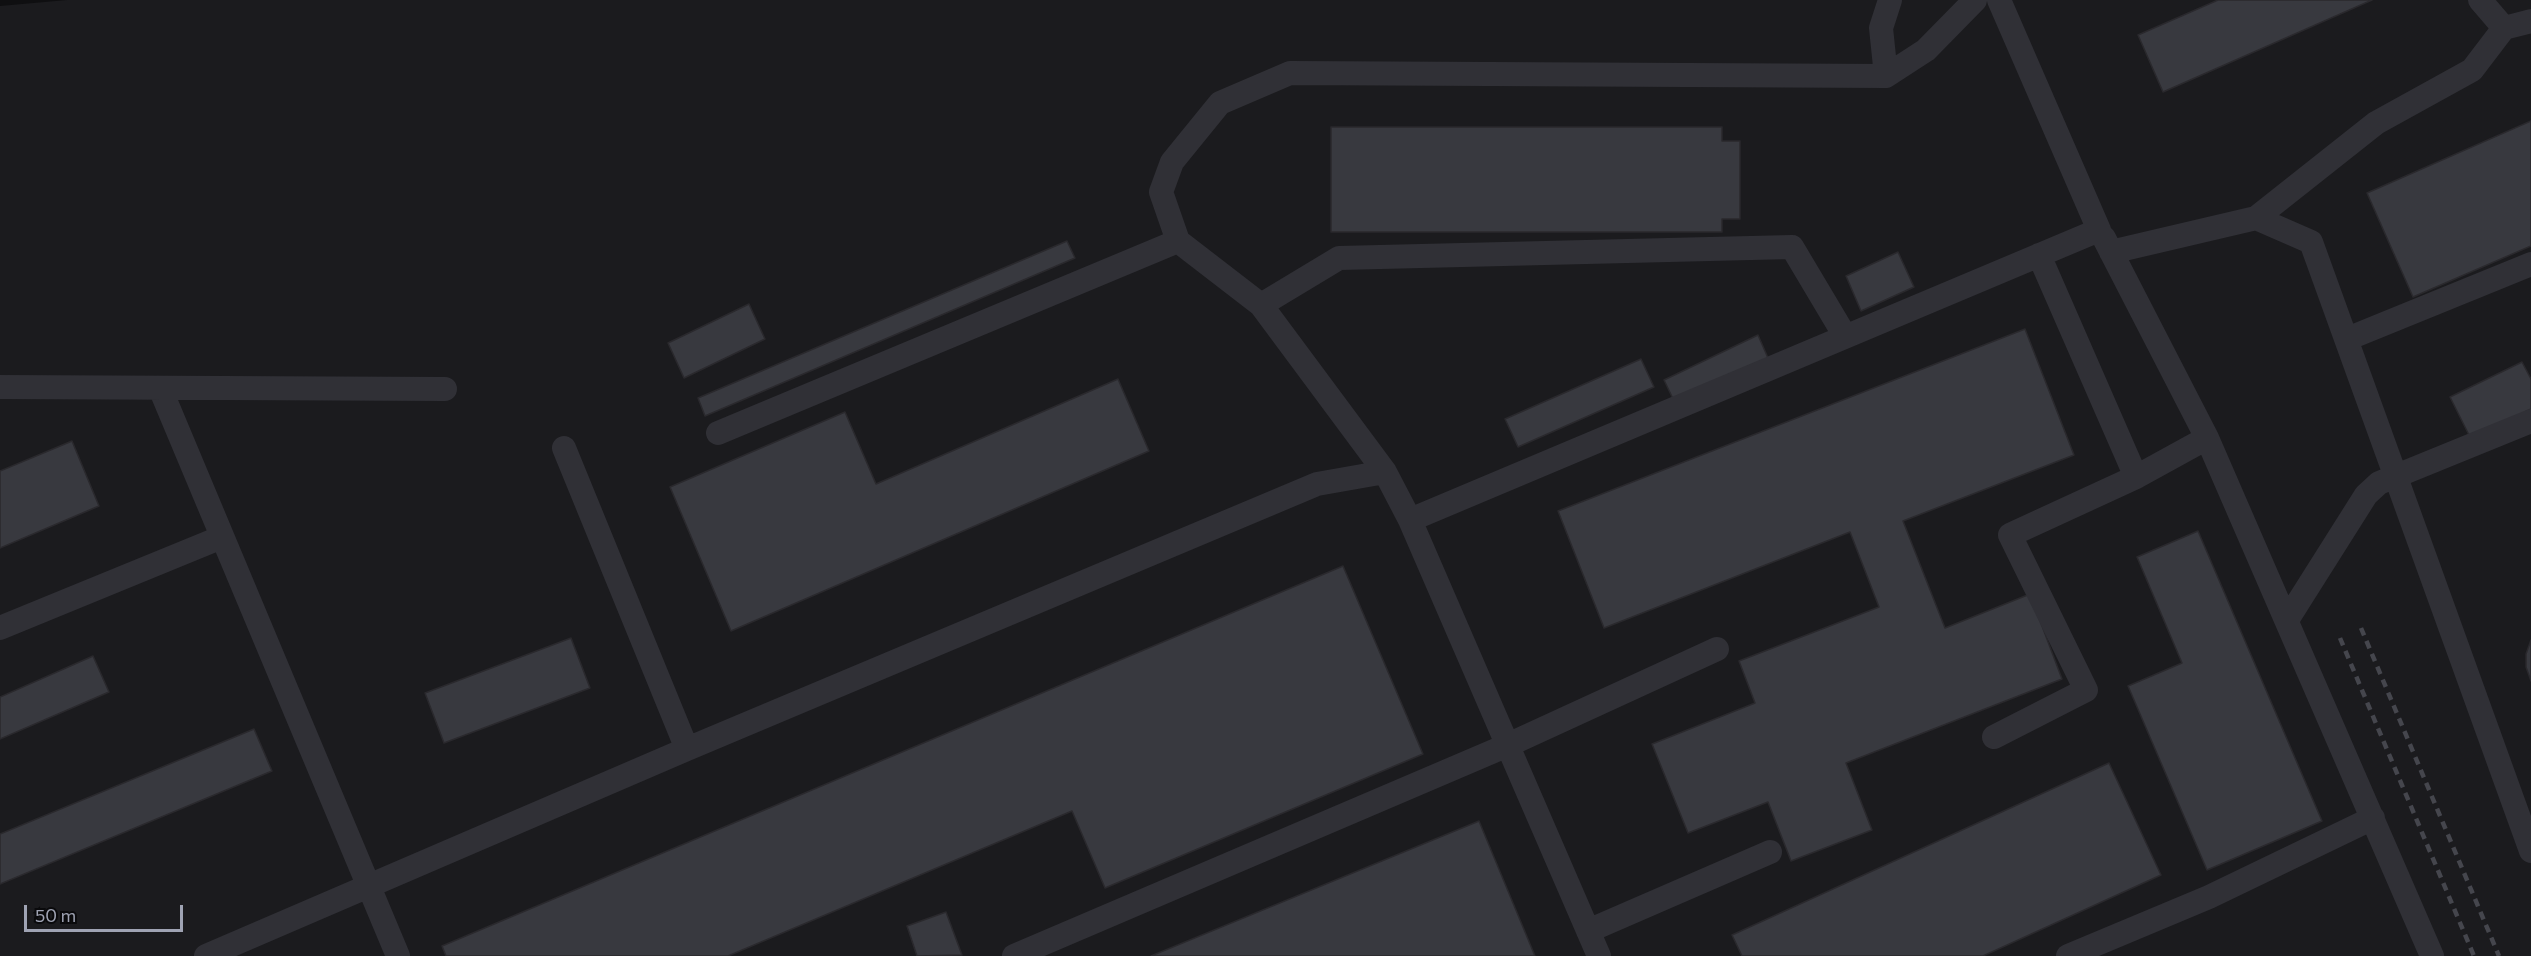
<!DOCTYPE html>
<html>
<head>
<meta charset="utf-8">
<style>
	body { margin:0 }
	#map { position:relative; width:2531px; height:956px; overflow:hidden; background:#0f0f11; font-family:Commissioner,sans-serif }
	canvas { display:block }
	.scale { position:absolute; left:24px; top:905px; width:159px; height:27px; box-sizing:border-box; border:3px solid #9fa3b3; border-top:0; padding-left:8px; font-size:18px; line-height:21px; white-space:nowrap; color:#9fa3b3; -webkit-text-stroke:4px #0a0a0c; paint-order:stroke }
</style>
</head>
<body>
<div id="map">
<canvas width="2531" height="956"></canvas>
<div class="scale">50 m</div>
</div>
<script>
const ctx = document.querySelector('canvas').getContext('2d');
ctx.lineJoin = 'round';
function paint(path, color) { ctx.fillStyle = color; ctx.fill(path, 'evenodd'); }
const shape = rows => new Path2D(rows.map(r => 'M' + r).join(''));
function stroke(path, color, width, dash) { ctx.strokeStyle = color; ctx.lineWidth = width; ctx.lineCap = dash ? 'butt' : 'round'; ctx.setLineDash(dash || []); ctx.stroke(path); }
paint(shape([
	[67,0,2531,0,2531,956,0,956,0,6]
]), '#1b1b1e');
const building = shape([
	[2218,0,2372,0,2163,92,2138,35,2218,0],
	[2531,121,2531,246,2413,297,2367,193,2531,121],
	[1331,127,1722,127,1722,141,1740,141,1740,219,1722,219,1722,232,1331,232,1331,127],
	[1067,241,1075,258,705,416,698,398,1067,241],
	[1898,252,1914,287,1861,311,1846,276,1898,252],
	[749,304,765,339,684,378,668,343,749,304],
	[2025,329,2074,455,1903,521,1945,628,2030,594,2062,679,1846,763,1872,830,1791,861,1768,802,1688,833,1652,744,1755,703,1739,661,1879,607,1850,532,1604,628,1558,511,2025,329],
	[1758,335,1768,358,1675,403,1664,380,1758,335],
	[1641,359,1654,387,1518,447,1505,419,1641,359],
	[2522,362,2531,379,2531,409,2471,439,2450,397,2522,362],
	[1118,379,1149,451,731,631,670,487,845,412,876,484,1118,379],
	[72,441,99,506,0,548,0,471,72,441],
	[2198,531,2322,821,2207,870,2128,686,2182,663,2137,557,2198,531],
	[1343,566,1423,754,1105,888,1072,811,728,956,446,956,442,946,1343,566],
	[571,638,590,688,444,743,425,693,571,638],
	[2531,640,2531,681,2526,667,2526,654,2531,640],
	[93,656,109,692,0,739,0,697,93,656],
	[254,729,272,771,0,884,0,834,254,729],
	[2109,763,2161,875,1983,956,1742,956,1732,935,2109,763],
	[1479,821,1535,956,1151,956,1479,821],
	[946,912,962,955,917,956,907,926,946,912]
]);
paint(building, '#38393f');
stroke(building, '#2a292d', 1.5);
stroke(shape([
	[2504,28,2531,21],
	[1886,76,1881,28,1890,0],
	[2256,218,2376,123,2472,70,2504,28,2480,0],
	[2104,238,2207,438,2432,956],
	[2111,252,2256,218,2311,242,2531,851],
	[2039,255,2136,477],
	[1261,305,1339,258,1792,247,1845,336],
	[2347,339,2531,264],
	[0,387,445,389],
	[160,388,398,956],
	[718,433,1178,241],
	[564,448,687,749],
	[1410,520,2099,230,1999,0],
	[2287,620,2366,495,2379,483,2531,421],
	[0,628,222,537],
	[1994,737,2086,690,2010,535,2136,477,2207,438],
	[1588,931,1770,852],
	[206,956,687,749,1317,484,1385,472],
	[1014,956,1508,745,1717,649],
	[1599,956,1410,520,1385,472,1261,305,1178,241,1161,192,1172,162,1220,103,1290,73,1886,76,1926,50,1975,0],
	[2068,956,2209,897,2373,818]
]), '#303036', 24);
stroke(shape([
	[2361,628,2499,956],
	[2340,638,2474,956]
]), '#45464d', 4.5, [8, 6]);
</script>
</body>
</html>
